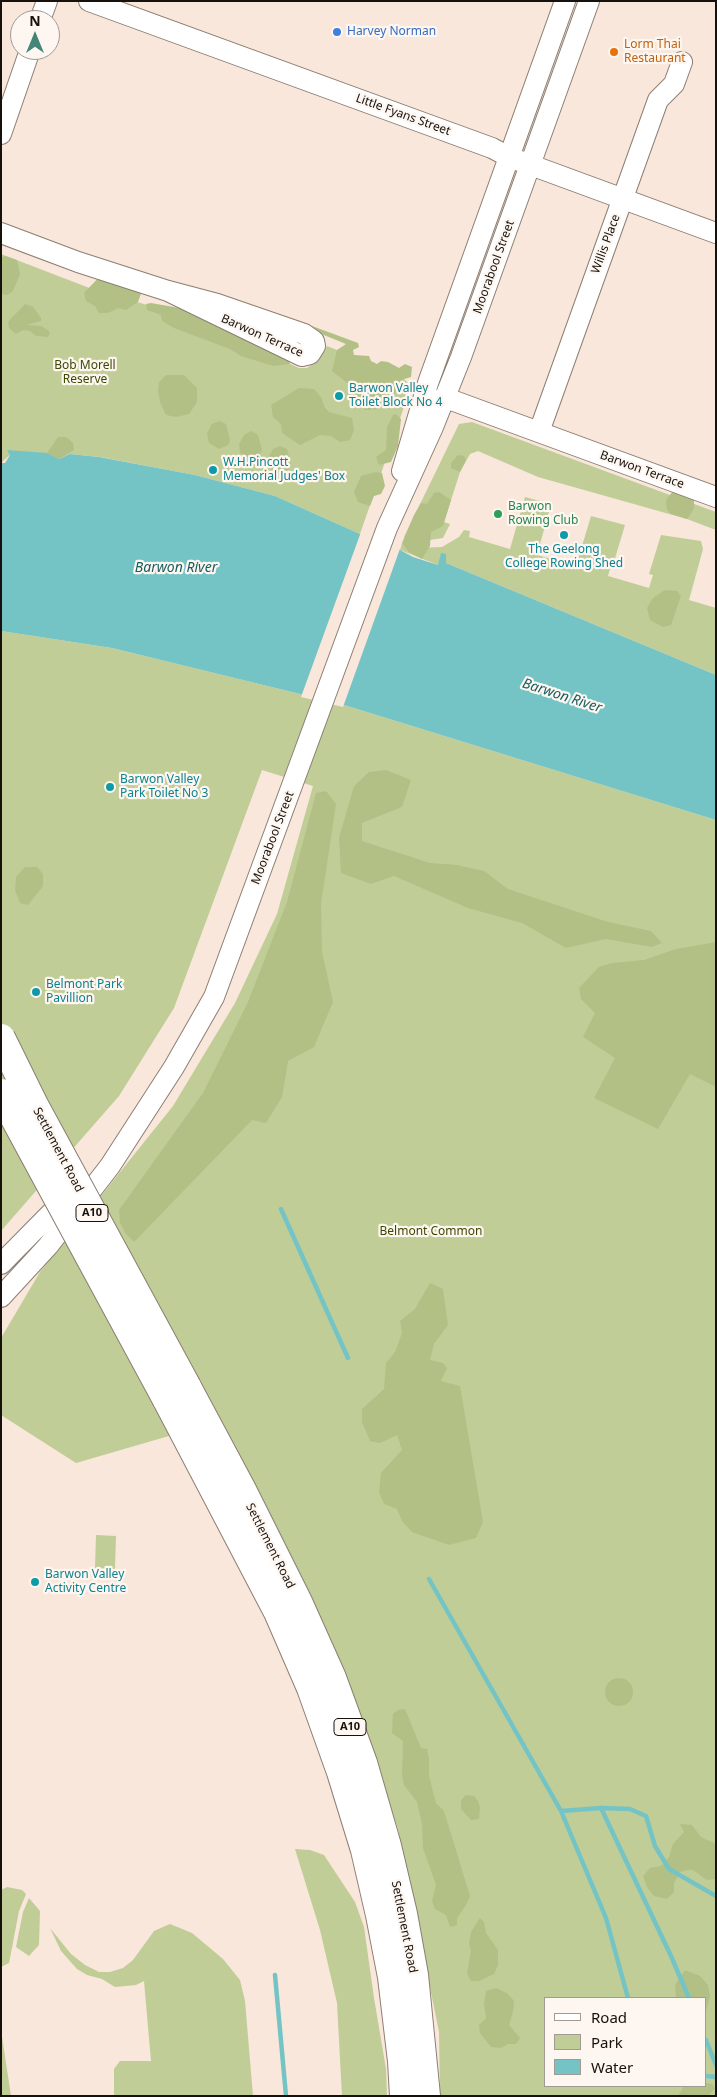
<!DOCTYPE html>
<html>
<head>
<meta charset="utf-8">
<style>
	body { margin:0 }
	#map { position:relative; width:717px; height:2097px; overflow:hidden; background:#f8e7da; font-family:"Noto Sans",sans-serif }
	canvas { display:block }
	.frame { position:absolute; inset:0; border:2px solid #16110c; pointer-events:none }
	.legend { position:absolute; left:544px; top:1997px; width:162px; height:90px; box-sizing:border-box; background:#fdf6f1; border:1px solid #a19a95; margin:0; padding:6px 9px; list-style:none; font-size:15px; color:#16110c }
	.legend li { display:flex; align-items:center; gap:10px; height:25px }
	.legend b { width:25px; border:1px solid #a19a95 }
	.north { position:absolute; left:10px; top:10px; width:50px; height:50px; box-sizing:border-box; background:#fdf6f1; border:1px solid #a19a95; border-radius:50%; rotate:0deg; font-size:14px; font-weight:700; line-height:20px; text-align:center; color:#16110c }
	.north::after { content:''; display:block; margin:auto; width:18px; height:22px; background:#438577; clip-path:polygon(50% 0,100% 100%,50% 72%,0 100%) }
</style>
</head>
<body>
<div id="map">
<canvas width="717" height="2097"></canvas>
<div class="frame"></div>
<ul class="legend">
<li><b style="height:6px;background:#fff"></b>Road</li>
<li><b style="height:14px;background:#c0cd97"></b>Park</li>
<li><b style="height:14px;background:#74c4c5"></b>Water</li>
</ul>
<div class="north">N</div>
</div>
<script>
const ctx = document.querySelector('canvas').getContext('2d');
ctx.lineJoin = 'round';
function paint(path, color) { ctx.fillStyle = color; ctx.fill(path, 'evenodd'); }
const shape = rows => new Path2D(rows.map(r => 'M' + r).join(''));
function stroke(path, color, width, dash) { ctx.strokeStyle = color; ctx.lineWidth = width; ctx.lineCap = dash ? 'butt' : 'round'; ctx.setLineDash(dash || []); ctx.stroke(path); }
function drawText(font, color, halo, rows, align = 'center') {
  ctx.font = font + ' "Noto Sans",sans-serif'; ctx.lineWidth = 4.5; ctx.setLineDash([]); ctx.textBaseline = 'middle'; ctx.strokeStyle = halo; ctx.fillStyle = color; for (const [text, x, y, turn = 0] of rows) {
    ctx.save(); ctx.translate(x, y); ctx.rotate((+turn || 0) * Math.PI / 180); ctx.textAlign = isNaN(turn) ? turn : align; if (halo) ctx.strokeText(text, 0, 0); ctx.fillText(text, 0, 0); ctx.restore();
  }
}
paint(shape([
	[1,254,92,289,192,318,299,368,307,368,319,359,327,346,400,375,408,383,404,407,360,534,275,496,195,475,100,457,70,454,59,459,10,455,1,463],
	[472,422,716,512,716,530,687,519,538,477,478,451,470,454,460,472,444,522,450,524,443,538,423,541,404,537,459,424],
	[525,497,551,504,537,555,576,566,591,516,625,525,613,565,611,565,608,576,649,588,653,575,649,574,661,535,701,541,703,549,689,600,716,608,716,675,446,563,446,554,438,565,400,550,402,543,417,548,442,547,459,537,464,530,470,531,469,537,510,549],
	[1,631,112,648,341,704,716,820,716,2096,440,2096,439,2032,398,1829,340,1663,217,1422,76,1463,1,1415,1,1338,40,1272,173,1106,235,1003,277,914,313,786,262,770,174,1008,119,1096,1,1231],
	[546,1998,706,1998,706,2086,546,2086],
	[96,1535,116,1536,115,1569,95,1568],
	[295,1849,310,1850,324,1855,355,1902,364,1927,374,1998,386,2069,387,2096,342,2096,337,2003,320,1930],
	[7,1887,22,1890,26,1894,19,1911,9,1963,1,1967,1,1890],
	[29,1898,40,1911,39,1945,29,1956,16,1947,23,1912],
	[170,1924,192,1933,223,1959,240,1980,245,2001,253,2096,114,2096,114,2069,120,2061,151,2061,144,1981,136,1985,115,1987,102,1979,87,1975,77,1969,61,1951,50,1928,71,1954,85,1965,99,1972,110,1972,123,1968,133,1960,154,1931],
	[1,2030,11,2096,1,2096]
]), '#c0cd97');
paint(shape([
	[5,256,17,260,20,274,13,291,7,295,1,294,1,258],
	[102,274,143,288,138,302,126,310,118,308,108,313,99,313,95,306,86,301,84,293],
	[151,303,185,309,287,355,290,364,273,366,241,356,230,349,174,328,162,321,161,315,147,310,146,304],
	[25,304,33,307,41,318,41,321,27,325,41,326,48,330,50,333,48,337,36,336,30,331,23,330,16,334,9,328,8,322],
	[293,319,358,343,359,347,353,350,354,355,369,356,371,361,377,364,381,361,388,362,399,368,405,364,412,367,411,377,401,380,393,398,387,399,381,408,379,404,372,402,370,406,378,409,366,410,359,407,348,399,350,385,332,371,337,350,346,344,292,322],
	[166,375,184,375,197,388,197,402,189,414,176,417,166,415,160,402,158,391,159,382],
	[299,388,314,389,321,397,325,408,329,412,352,418,354,430,350,440,340,442,331,436,320,435,300,445,282,433,281,424,273,417,271,405],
	[396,414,401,419,398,446,391,462,379,465,376,457,386,450,387,427,393,415],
	[220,421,226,424,230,440,228,445,219,449,209,443,207,433,212,424],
	[251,431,258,435,262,450,259,455,251,459,240,453,239,444,244,435],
	[58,437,66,437,73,443,74,450,59,459,47,453],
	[280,446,287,449,291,465,288,470,280,473,269,468,268,458,273,449],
	[458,455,464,456,466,460,460,472,451,468,451,463],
	[376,472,382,473,385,486,381,494,374,496,370,506,358,502,354,492,361,476],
	[673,491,694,496,694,509,687,519,671,514,667,510,666,500],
	[439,492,451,500,443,526,431,532,430,546,422,559,409,552,402,543,414,515,421,503,427,504,434,493],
	[665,590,677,591,681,596,671,625,663,627,650,620,647,608,653,598],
	[386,770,411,780,402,807,362,823,362,841,430,863,457,865,484,871,508,889,608,922,651,931,662,943,652,947,606,939,566,948,522,923,468,908,394,876,371,884,341,873,339,838,354,786,369,772],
	[326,791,336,804,321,904,322,952,333,1002,314,1047,288,1061,282,1097,266,1123,252,1120,134,1242,126,1234,120,1223,119,1210,203,1093,248,1002,287,902,316,793],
	[25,867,37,867,43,874,43,886,28,905,20,903,15,890,16,877],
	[716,942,716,1087,690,1074,658,1129,594,1098,615,1058,583,1037,595,1013,581,999,579,988,599,967,612,963,644,960,676,949],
	[430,1283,443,1289,448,1325,434,1344,430,1360,443,1363,447,1368,441,1381,460,1386,483,1522,476,1538,449,1545,412,1532,402,1521,397,1509,384,1504,379,1492,381,1473,402,1450,397,1435,380,1443,370,1441,362,1422,362,1409,384,1389,386,1363,395,1352,402,1333,400,1321,415,1309],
	'605 1692a14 14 0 1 1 28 0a14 14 0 1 1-28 0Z',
	[405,1709,421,1748,427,1749,429,1759,429,1776,436,1803,444,1811,470,1896,466,1905,457,1918,457,1925,450,1927,446,1915,435,1909,432,1901,436,1885,423,1848,422,1824,417,1802,404,1785,402,1776,403,1741,392,1733,393,1714,398,1710],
	[466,1795,474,1796,478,1801,480,1807,479,1819,471,1820,461,1809,461,1800],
	[680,1824,692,1825,701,1837,716,1844,716,1879,707,1880,693,1870,688,1870,680,1872,674,1883,674,1892,667,1899,654,1896,647,1887,643,1876,650,1868,661,1866,669,1857,673,1844,684,1832],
	[480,1918,484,1922,486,1933,498,1950,498,1965,494,1974,479,1981,471,1981,467,1974,471,1950,469,1943,471,1932],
	[685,1970,700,1976,708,1985,710,1996,706,2011,706,1998,676,1998,675,1985],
	[496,1988,507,1993,514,2001,513,2012,509,2025,520,2038,516,2044,508,2044,501,2048,491,2047,480,2033,479,2025,486,2018,484,2004,486,1991],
	[706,2083,712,2084,715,2088,708,2096,678,2096,684,2086,706,2086]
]), '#b2c086');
paint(shape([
	[7,450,47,453,59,459,70,454,99,457,195,475,275,496,360,534,398,546,400,550,413,557,438,565,441,553,446,554,446,563,716,675,716,820,341,704,112,648,1,631,1,463,5,463,10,455]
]), '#74c4c5');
paint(shape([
	[361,532,401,546,343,707,301,697]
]), '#f8e7da');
stroke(shape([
	[281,1209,348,1358],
	[429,1579,561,1811,606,1918,628,1998],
	[601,1808,671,1956,689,1998],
	[561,1811,601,1808,630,1809,646,1816,655,1846,669,1869,716,1896],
	[275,1975,286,2096],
	[706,2040,716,2065],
	[706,2076,716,2077]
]), '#74c4c5', 4.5);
const minor = shape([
	[89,1,492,148,509,157,716,233],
	[40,20,47,1],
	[1,134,30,50],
	[1,233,78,262,168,291,217,304,304,334,314,341,315,346,310,354,302,356,168,291],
	[433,401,446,398,716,497],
	[539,432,658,100,674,84,682,62],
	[402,471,428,383,565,1],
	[1,1264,69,1195],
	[1,1297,48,1246,110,1166,174,1067,214,997,387,528,433,427,461,357,589,1]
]);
const highway = shape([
	[187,1387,241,1488,298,1602,332,1678,363,1763,387,1846,403,1914,414,1975,426,2096],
	[166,1398,278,1612,311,1688,341,1772,365,1850,380,1915,392,1977,402,2061,404,2096]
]);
stroke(minor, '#8d7e72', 22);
stroke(highway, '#8d7e72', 30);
stroke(minor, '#fff', 20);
stroke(highway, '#fff', 28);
const highwayBridge = shape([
	[1,1038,34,1105,187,1387],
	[1,1093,166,1398]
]);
stroke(highwayBridge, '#8d7e72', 30, []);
stroke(highwayBridge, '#fff', 28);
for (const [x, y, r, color] of [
	[337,32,5,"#3f7fe0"],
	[614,52,5,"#e8710a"],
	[339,396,5,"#0f9aa8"],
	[213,470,5,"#0f9aa8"],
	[498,514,5,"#2e9e5b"],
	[564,535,5,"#0f9aa8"],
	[110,787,5,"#0f9aa8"],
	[36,992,5,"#0f9aa8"],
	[35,1582,5,"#0f9aa8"]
]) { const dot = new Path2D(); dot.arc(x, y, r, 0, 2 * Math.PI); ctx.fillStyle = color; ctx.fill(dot); stroke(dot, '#fdf6f1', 2); }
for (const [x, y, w] of [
	[92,1213,32],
	[350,1727,32]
]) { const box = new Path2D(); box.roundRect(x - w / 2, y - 8.5, w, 17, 4); ctx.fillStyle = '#fdf6f1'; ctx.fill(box); stroke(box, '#16110c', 1); }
drawText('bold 11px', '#16110c', null, [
	["A10",92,1213],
	["A10",350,1727]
]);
drawText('12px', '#366cbe', '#fdf6f1', [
	["Harvey Norman",347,32]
], 'left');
drawText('12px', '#c56008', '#fdf6f1', [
	["Lorm Thai",624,45],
	["Restaurant",624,59]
], 'left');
drawText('12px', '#16110c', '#fdf6f1', [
	["Little Fyans Street",403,115,20],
	["Willis Place",606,244,-70],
	["Moorabool Street",494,267,-70],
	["Barwon Terrace",262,336,24],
	["Barwon Terrace",642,470,20],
	["Moorabool Street",273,838,-69],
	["Settlement Road",58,1150,62],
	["Settlement Road",270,1546,63],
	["Settlement Road",404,1927,79]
]);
drawText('12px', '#3c4701', '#fdf6f1', [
	["Bob Morell",85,366],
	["Reserve",85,380],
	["Belmont Common",431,1232]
]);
drawText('12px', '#0d838f', '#fdf6f1', [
	["Barwon Valley",349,389],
	["Toilet Block No 4",349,403],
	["W.H.Pincott",223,463],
	["Memorial Judges' Box",223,477],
	["The Geelong",564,550,"center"],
	["College Rowing Shed",564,564,"center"],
	["Barwon Valley",120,780],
	["Park Toilet No 3",120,794],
	["Belmont Park",46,985],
	["Pavillion",46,999],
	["Barwon Valley",45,1575],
	["Activity Centre",45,1589]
], 'left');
drawText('12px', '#27864d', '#fdf6f1', [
	["Barwon",508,507],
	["Rowing Club",508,521]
], 'left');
drawText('italic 14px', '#195d5e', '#fdf6f1', [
	["Barwon River",176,568],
	["Barwon River",562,696,18]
]);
</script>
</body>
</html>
